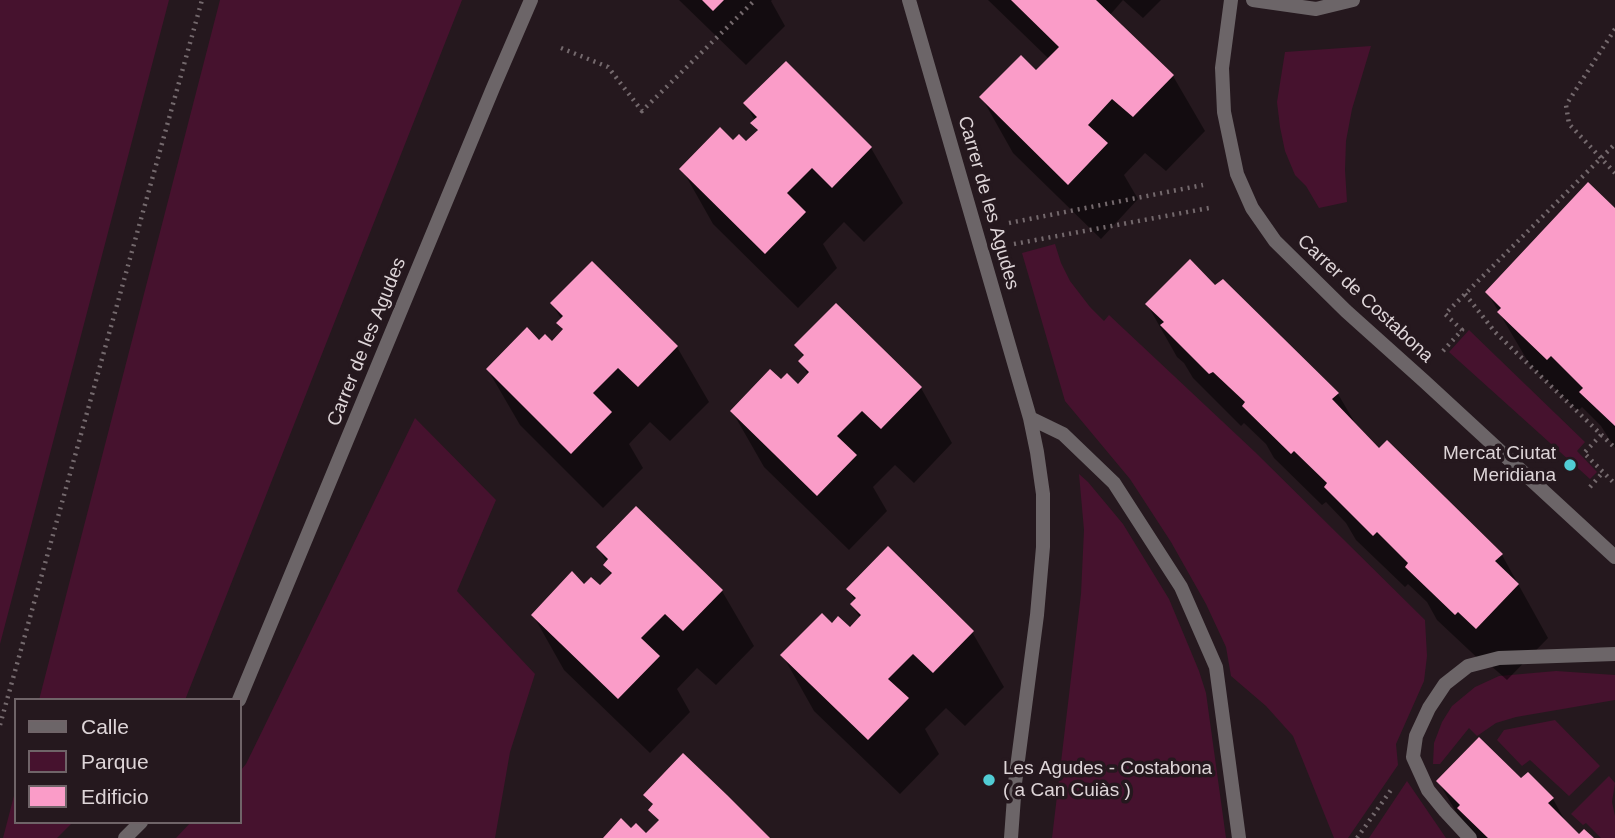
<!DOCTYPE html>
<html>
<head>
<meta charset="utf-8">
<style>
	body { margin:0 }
	#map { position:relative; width:1615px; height:838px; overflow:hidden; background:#25181e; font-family:Arial,sans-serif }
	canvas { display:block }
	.legend { position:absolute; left:14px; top:698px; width:228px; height:126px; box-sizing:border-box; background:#25181e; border:2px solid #6f6468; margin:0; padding:9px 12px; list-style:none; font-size:21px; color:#ded5d8 }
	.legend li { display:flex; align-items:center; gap:14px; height:35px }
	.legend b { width:35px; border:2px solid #6f6468 }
</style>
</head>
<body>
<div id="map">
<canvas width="1615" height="838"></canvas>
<ul class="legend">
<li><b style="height:9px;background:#6c6568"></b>Calle</li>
<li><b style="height:19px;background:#46122e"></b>Parque</li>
<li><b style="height:19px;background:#fa9cc8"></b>Edificio</li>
</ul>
</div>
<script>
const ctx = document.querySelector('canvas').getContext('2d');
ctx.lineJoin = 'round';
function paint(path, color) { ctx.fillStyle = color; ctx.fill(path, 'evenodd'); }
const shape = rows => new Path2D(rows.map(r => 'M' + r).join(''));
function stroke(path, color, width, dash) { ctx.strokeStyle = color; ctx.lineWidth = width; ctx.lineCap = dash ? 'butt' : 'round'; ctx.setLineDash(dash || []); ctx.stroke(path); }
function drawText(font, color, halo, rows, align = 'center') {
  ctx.font = font + ' Arial,sans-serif'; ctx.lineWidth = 7; ctx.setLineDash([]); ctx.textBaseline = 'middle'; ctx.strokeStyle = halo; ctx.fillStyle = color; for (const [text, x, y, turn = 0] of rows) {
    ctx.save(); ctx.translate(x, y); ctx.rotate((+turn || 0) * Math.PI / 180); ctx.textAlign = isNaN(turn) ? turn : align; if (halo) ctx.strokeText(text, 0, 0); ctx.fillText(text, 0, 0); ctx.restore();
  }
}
paint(shape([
	[0,0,169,0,0,644],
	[220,0,462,0,185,700,39,700],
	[1371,46,1352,109,1346,141,1345,170,1347,202,1319,208,1306,186,1295,175,1285,151,1280,127,1277,102,1285,52],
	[1055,244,1061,263,1070,281,1090,307,1104,321,1109,315,1255,452,1425,620,1427,656,1424,681,1396,744,1398,765,1348,838,1334,838,1293,736,1266,706,1231,676,1226,647,1206,604,1171,542,1130,479,1065,401,1022,253],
	[1469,330,1585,442,1577,451,1597,472,1590,479,1449,352],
	[415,418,496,500,457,591,535,674,510,752,495,838,176,838,191,822,240,822,240,771,246,764],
	[1079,474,1088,482,1123,524,1169,599,1199,671,1206,693,1226,838,1052,838,1081,594,1084,530],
	[1556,671,1615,675,1615,700,1516,717,1496,723,1477,736,1469,728,1440,764,1433,764,1434,743,1442,722,1452,706,1475,687,1499,676],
	[1555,720,1600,766,1569,796,1530,760,1522,766,1497,740,1504,730],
	[1609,776,1615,783,1612,802,1615,816,1615,838,1601,838,1586,823,1583,825,1571,814],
	[1407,781,1446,838,1369,838],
	[16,788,16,822,73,822,57,838,3,838]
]), '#46122e');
paint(shape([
	[679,0,772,0,771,1,785,26,746,65],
	[988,0,1161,0,1143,18,1123,0,1109,16,1173,76,1205,131,1166,171,1145,153,1124,175,1138,199,1101,239,1013,153,982,98,1036,73,1049,59],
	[746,104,871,148,903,203,864,242,844,222,823,244,837,268,798,308,713,224,682,169,733,143,746,143,758,132,753,123,755,121],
	[1615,211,1615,448,1601,426,1582,407,1578,411,1530,365,1487,292],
	[592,264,677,347,709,402,670,441,650,422,629,444,643,468,603,508,520,425,488,370,539,342,552,343,564,332,559,323,562,320,552,304],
	[1215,287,1338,394,1358,428,1379,450,1467,521,1502,555,1548,638,1507,680,1489,664,1486,666,1437,620,1427,602,1408,584,1405,587,1356,540,1346,523,1326,502,1322,505,1274,458,1266,444,1244,423,1241,426,1193,378,1184,363,1177,357,1147,304],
	[797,345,921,388,952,443,914,483,895,465,873,487,887,511,849,550,764,467,732,411,781,382,798,386,808,375,801,361,804,358],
	[598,547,722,591,754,646,716,685,697,668,677,689,690,712,650,753,564,670,533,615,584,586,600,587,612,576,605,565,607,563],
	[848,589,972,632,1004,687,965,726,946,708,925,729,939,754,900,794,814,711,783,656,832,625,850,630,860,618,852,605,855,601],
	[1521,780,1553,799,1568,826,1579,836,1592,838,1473,838,1469,834,1438,781]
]), '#0007');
paint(shape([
	[702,0,724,0,713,11],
	[1011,0,1096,0,1174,75,1133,117,1112,99,1088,125,1108,143,1068,185,979,97,1021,55,1036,70,1059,47],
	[786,61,872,147,832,188,812,168,787,193,806,212,765,254,679,169,720,127,733,140,739,134,746,141,758,130,750,123,757,117,743,103],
	[1588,182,1615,208,1615,426,1579,392,1583,388,1551,356,1547,360,1497,312,1501,308,1485,292],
	[1190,259,1215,285,1223,279,1339,393,1332,399,1379,448,1387,440,1503,554,1495,561,1519,584,1476,629,1458,612,1455,615,1405,567,1408,563,1377,532,1373,536,1324,487,1327,483,1294,451,1291,454,1242,406,1245,402,1213,372,1209,374,1160,325,1164,322,1145,304],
	[592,261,678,346,638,387,618,368,593,393,612,412,571,454,486,369,527,327,539,340,545,334,552,341,563,329,556,323,563,316,550,303],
	[836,303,922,387,881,429,862,411,837,436,857,455,817,496,730,411,770,369,781,379,787,373,798,384,809,372,798,361,804,355,794,345],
	[636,506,723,590,683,631,665,614,641,638,660,656,618,699,531,615,572,571,584,584,591,577,600,585,612,573,603,565,608,559,596,547],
	[888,546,974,631,933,673,913,654,888,679,909,698,868,740,780,655,822,613,832,623,838,616,850,627,861,615,850,604,856,598,846,589],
	[1479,737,1521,778,1528,772,1554,798,1548,803,1579,834,1584,829,1594,838,1488,838,1457,808,1460,805,1436,781],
	[683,753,727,795,770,838,603,838,621,818,631,828,636,823,646,833,659,820,648,810,653,804,643,795]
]), '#fa9cc8');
stroke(shape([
	[1615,29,1566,105,1569,124,1615,173],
	[561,48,608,67,642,111,755,0],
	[1009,223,1203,185],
	[1014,244,1209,208],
	[1465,294,1495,332,1615,448],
	[1443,351,1462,330,1445,314,1615,144],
	[1601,435,1584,453,1615,484],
	[1590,487,1603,472],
	[0,725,202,0],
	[1357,838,1391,790]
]), '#74696d', 4.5, [2, 5]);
stroke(shape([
	[1253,0,1316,9,1353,0],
	[1470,838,1445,811,1428,790,1413,757,1416,736,1429,708,1445,684,1468,666,1499,658,1615,654]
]), '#6c6568', 14);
stroke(shape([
	[909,0,1030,418,1037,452,1043,494,1043,547,1037,615,1015,783,1011,838],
	[1231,0,1222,68,1224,112,1237,174,1252,208,1275,241,1346,311,1424,381,1615,557],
	[1030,418,1063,434,1114,483,1181,587,1216,667,1239,838],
	[239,700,493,88,531,0],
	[125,838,141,822]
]), '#6c6568', 14);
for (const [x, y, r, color] of [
	[1570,465,7,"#51ccd4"],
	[989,780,7,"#51ccd4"]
]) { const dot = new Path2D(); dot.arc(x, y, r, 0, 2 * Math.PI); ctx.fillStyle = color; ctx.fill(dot); stroke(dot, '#25181e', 2.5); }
drawText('19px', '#ded5d8', '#25181e', [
	["Carrer de les Agudes",988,203,74],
	["Carrer de Costabona",1365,299,43],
	["Carrer de les Agudes",367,342,-68]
]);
drawText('19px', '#ded5d8', '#25181e', [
	["Mercat Ciutat",1556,454],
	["Meridiana",1556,476],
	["Les Agudes - Costabona",1003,769,"left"],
	["( a Can Cuiàs )",1003,791,"left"]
], 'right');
</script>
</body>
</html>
